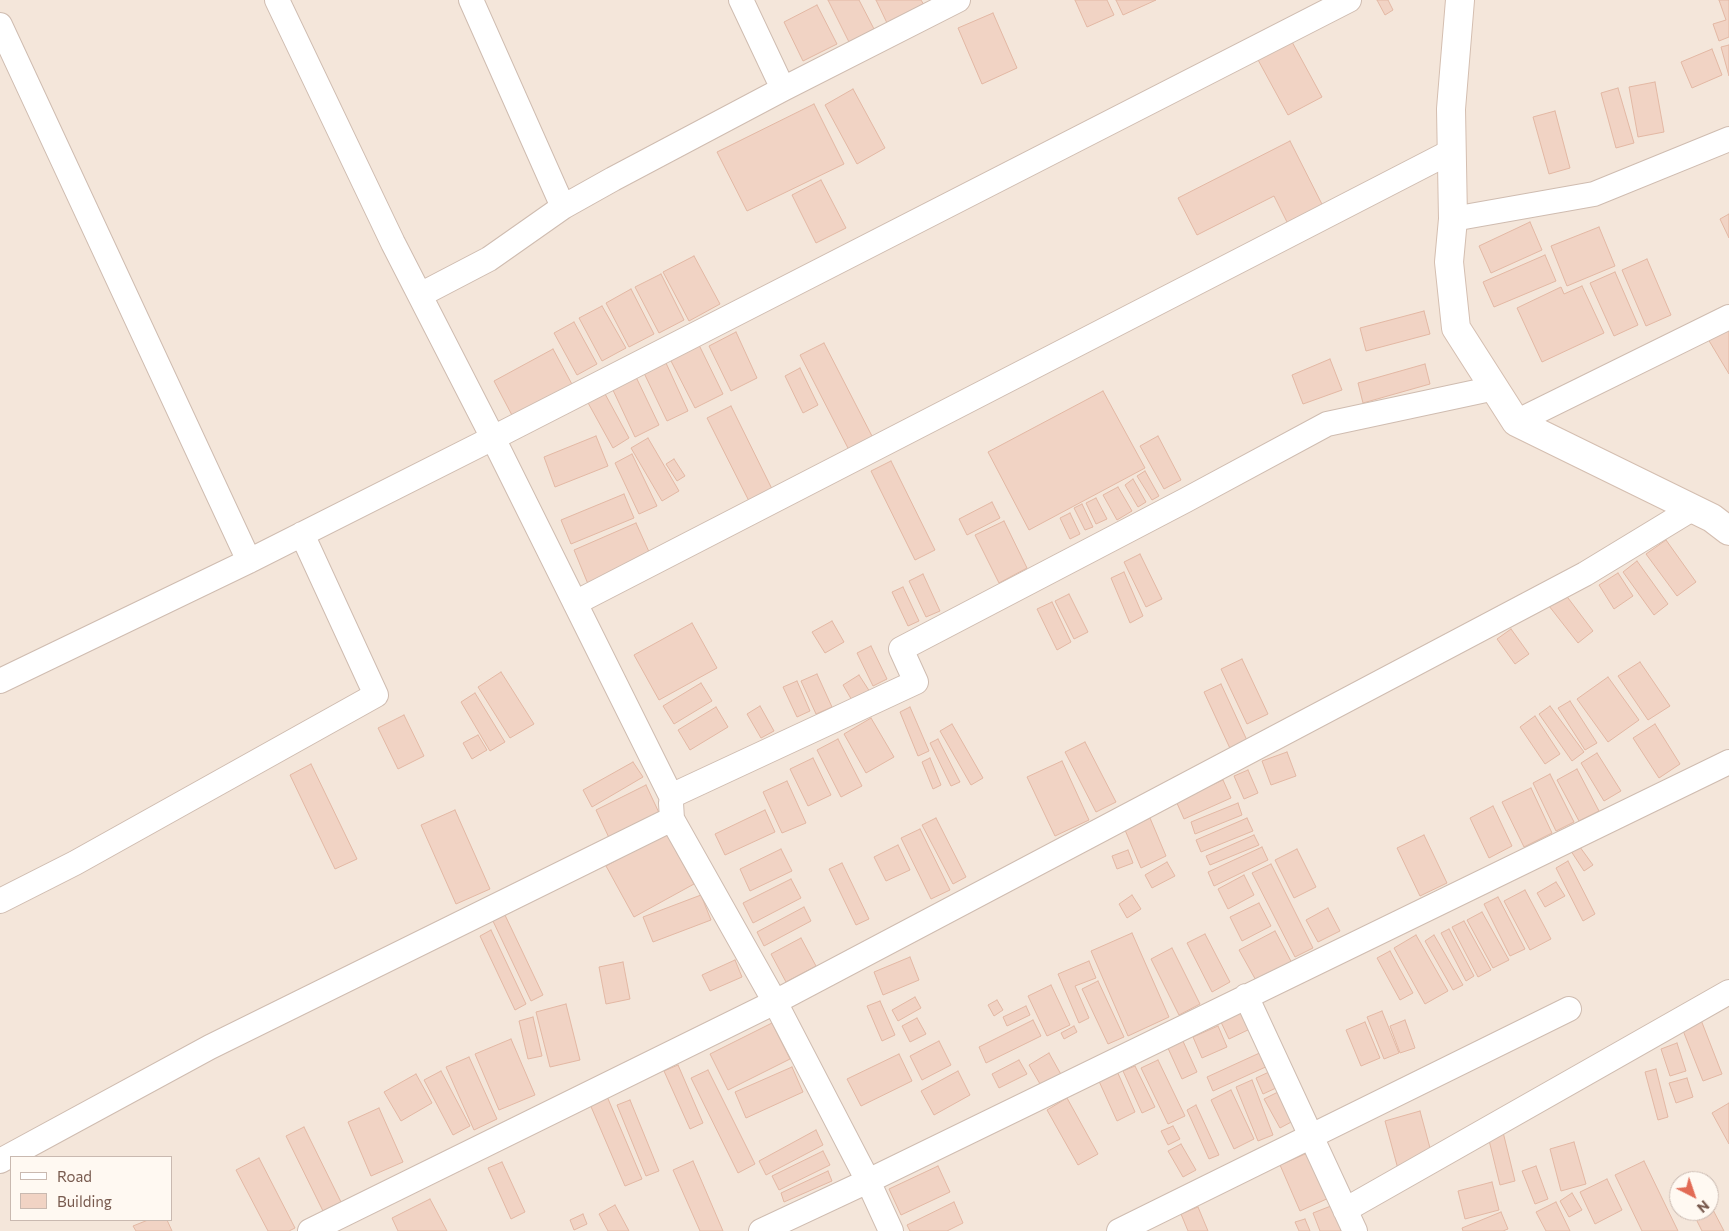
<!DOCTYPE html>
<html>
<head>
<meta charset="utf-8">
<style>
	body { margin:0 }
	#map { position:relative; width:1729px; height:1231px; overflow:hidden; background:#fcf5eb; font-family:Commissioner,sans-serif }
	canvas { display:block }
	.legend { position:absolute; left:10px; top:1156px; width:162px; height:65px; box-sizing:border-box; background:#fff9f2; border:1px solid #c9b9b0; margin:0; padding:6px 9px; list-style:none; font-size:15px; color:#785a4e }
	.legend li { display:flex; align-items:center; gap:10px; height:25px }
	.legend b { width:25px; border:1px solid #c9b9b0 }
	.north { position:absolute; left:1669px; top:1171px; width:50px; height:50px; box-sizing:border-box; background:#fff9f2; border:1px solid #c9b9b0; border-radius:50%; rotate:139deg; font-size:14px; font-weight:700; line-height:20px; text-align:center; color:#785a4e }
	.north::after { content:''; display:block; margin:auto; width:18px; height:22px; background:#e26b55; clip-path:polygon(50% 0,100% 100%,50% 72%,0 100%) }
</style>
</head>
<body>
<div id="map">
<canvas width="1729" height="1231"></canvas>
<ul class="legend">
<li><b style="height:6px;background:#fff"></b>Road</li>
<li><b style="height:14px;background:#f1d3c4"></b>Building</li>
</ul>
<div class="north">N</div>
</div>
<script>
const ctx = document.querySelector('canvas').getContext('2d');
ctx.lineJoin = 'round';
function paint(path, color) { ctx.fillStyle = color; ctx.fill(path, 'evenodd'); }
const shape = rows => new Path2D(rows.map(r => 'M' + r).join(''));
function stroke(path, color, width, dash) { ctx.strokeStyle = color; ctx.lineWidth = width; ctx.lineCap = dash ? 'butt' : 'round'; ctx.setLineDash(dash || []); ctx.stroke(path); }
paint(shape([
	[0,0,1729,0,1729,1231,0,1231],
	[11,1157,171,1157,171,1220,11,1220],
	[1679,1181,1709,1181,1709,1211,1679,1211]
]), '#f4e6da');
const building = shape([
	[828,0,859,0,874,29,849,42,828,0],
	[876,0,921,0,924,5,887,23,876,0],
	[1075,0,1107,0,1114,15,1087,27,1075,0],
	[1116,0,1156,0,1123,15,1116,0],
	[1377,0,1388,0,1393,10,1385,15,1377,0],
	[1719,0,1729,0,1729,37,1719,41,1713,24,1726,20,1719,0],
	[817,5,837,44,803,61,784,22,817,5],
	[993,13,1017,68,982,84,958,28,993,13],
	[1291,40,1322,97,1288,115,1257,58,1291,40],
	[1729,45,1729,76,1721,47,1729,45],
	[1712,49,1722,75,1692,88,1681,62,1712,49],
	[1655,82,1664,132,1638,137,1629,87,1655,82],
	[1618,88,1634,143,1616,148,1601,93,1618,88],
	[853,89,885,148,857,164,825,105,853,89],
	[814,104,844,164,747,211,717,152,814,104],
	[1555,111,1570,168,1549,174,1533,117,1555,111],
	[1290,141,1331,222,1296,240,1274,196,1197,235,1178,198,1290,141],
	[821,180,846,228,816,243,792,195,821,180],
	[1729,214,1729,238,1720,219,1729,214],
	[1530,222,1542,250,1491,273,1479,246,1530,222],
	[1599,227,1615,266,1567,286,1551,246,1599,227],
	[1545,255,1556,281,1494,307,1483,282,1545,255],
	[694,256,720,304,689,321,663,272,694,256],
	[1647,259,1671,315,1646,326,1622,270,1647,259],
	[1615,272,1638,325,1614,336,1590,283,1615,272],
	[661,274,684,320,659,333,635,287,661,274],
	[1582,286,1604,333,1542,362,1517,308,1561,287,1564,294,1582,286],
	[631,289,654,334,629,347,606,303,631,289],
	[602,306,626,348,602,361,579,318,602,306],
	[1424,311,1430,334,1366,351,1360,328,1424,311],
	[574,322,597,364,577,375,554,333,574,322],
	[1729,327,1729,374,1708,339,1729,327],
	[736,332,757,378,731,391,709,346,736,332],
	[824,343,873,438,849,450,800,355,824,343],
	[699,345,723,394,695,408,670,359,699,345],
	[553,349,574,388,514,419,494,381,553,349],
	[1330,359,1342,390,1303,404,1292,375,1330,359],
	[666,363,688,411,667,421,644,373,666,363],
	[1425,364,1430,384,1363,403,1358,383,1425,364],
	[800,368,818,405,803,413,785,376,800,368],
	[636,377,659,425,635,437,612,388,636,377],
	[1103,391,1145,468,1029,530,988,452,1103,391],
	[604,392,629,438,613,448,587,401,604,392],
	[731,406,774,493,751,505,707,418,731,406],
	[596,436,608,466,555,487,544,457,596,436],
	[1158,436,1181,480,1164,489,1140,446,1158,436],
	[648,438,679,491,662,501,631,448,648,438],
	[632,454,657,506,639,514,615,463,632,454],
	[674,459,685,476,677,481,666,464,674,459],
	[891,461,935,550,915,560,871,471,891,461],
	[1145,471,1159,496,1152,500,1137,476,1145,471],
	[1133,479,1146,502,1138,507,1125,485,1133,479],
	[1118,487,1132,511,1117,520,1103,495,1118,487],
	[624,494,634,518,571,544,561,520,624,494],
	[1096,498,1107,519,1096,524,1086,503,1096,498],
	[992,502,1000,518,967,535,959,519,992,502],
	[1082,504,1093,527,1085,530,1074,508,1082,504],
	[1070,513,1080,534,1070,539,1060,518,1070,513],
	[1004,521,1027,568,999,583,975,535,1004,521],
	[636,523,650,554,588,584,574,550,636,523],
	[1666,540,1696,582,1677,596,1646,554,1666,540],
	[1140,554,1162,599,1146,607,1124,562,1140,554],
	[1637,561,1668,604,1654,615,1623,572,1637,561],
	[1124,572,1143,616,1130,623,1111,578,1124,572],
	[1618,573,1633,596,1614,609,1599,585,1618,573],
	[923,574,940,611,926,617,909,581,923,574],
	[903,587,919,621,908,626,892,592,903,587],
	[1069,594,1088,632,1074,639,1055,601,1069,594],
	[1565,594,1593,631,1578,643,1549,606,1565,594],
	[1052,602,1071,642,1057,650,1037,609,1052,602],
	[832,621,844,642,825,653,812,632,832,621],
	[692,623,717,668,659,700,634,655,692,623],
	[1511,629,1529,654,1515,664,1497,639,1511,629],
	[871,646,887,679,873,686,857,653,871,646],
	[1242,659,1268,714,1247,724,1221,669,1242,659],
	[1640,662,1670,706,1648,720,1618,676,1640,662],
	[501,672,534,724,510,738,478,687,501,672],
	[817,674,832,707,816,714,801,681,817,674],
	[859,675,870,692,853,702,843,685,859,675],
	[1608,677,1639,720,1608,742,1577,699,1608,677],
	[797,681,810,711,797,717,783,687,797,681],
	[701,683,712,701,674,724,663,706,701,683],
	[1221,684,1251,749,1234,757,1204,692,1221,684],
	[475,693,505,742,490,751,461,702,475,693],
	[1570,701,1597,743,1585,750,1558,708,1570,701],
	[760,706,774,731,761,738,747,714,760,706],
	[1550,706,1584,752,1572,761,1539,714,1550,706],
	[716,707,728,727,690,750,678,730,716,707],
	[910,707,929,751,918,756,900,712,910,707],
	[404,715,424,756,398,769,378,728,404,715],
	[1535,716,1560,754,1545,764,1520,727,1535,716],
	[871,718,894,757,866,773,844,734,871,718],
	[952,724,983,778,971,785,940,731,952,724],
	[1655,724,1680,764,1659,778,1633,738,1655,724],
	[478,735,487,750,472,759,463,743,478,735],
	[838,739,862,786,841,797,817,750,838,739],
	[938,739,960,782,951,786,930,743,938,739],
	[1085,742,1116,802,1096,812,1065,752,1085,742],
	[1287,752,1296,776,1271,785,1262,761,1287,752],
	[1597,753,1621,791,1604,801,1581,763,1597,753],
	[813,758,831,795,808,806,790,769,813,758],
	[930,758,941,785,933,789,922,762,930,758],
	[1062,761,1089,820,1055,836,1027,777,1062,761],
	[633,762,643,777,592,807,583,790,633,762],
	[311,764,357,859,335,869,290,775,311,764],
	[1577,769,1599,811,1579,821,1557,780,1577,769],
	[1248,770,1258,793,1244,799,1234,776,1248,770],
	[1550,774,1574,822,1556,831,1533,783,1550,774],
	[1223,780,1231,798,1184,819,1176,801,1223,780],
	[787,781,806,823,782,833,763,792,787,781],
	[646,785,661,817,611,842,596,810,646,785],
	[1531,788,1552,833,1524,847,1502,802,1531,788],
	[1238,803,1242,815,1195,834,1191,822,1238,803],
	[1493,806,1512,846,1489,858,1470,818,1493,806],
	[455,810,490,889,456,904,421,825,455,810],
	[765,810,775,832,725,855,715,834,765,810],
	[936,818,966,877,953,884,922,825,936,818],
	[1150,818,1166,856,1141,868,1125,830,1150,818],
	[1247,818,1253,831,1201,852,1196,840,1247,818],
	[920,829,950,890,931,899,901,838,920,829],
	[666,833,694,884,634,917,606,866,666,833],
	[1254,835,1259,845,1210,865,1206,856,1254,835],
	[1424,835,1447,883,1420,896,1397,848,1424,835],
	[1577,843,1593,865,1584,871,1569,848,1577,843],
	[898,845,910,870,886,881,874,857,898,845],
	[1262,847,1268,860,1214,886,1208,872,1262,847],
	[781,849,792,871,750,891,740,869,781,849],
	[1297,849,1316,887,1294,898,1275,860,1297,849],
	[1128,850,1133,863,1117,869,1112,856,1128,850],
	[1568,861,1595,914,1583,921,1556,868,1568,861],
	[1167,862,1175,876,1152,888,1145,875,1167,862],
	[842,863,869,919,856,925,829,869,842,863],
	[1271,864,1313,948,1295,957,1252,873,1271,864],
	[1244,875,1254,895,1228,909,1218,889,1244,875],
	[791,879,801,898,753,923,743,903,791,879],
	[1556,882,1565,896,1545,907,1537,893,1556,882],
	[1525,890,1551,939,1530,950,1504,901,1525,890],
	[701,895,711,920,653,942,643,917,701,895],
	[1132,895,1141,909,1127,918,1119,904,1132,895],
	[1498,897,1525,949,1510,956,1484,904,1498,897],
	[1259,903,1271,926,1242,941,1230,917,1259,903],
	[804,907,811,921,764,946,757,932,804,907],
	[1328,908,1340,931,1318,942,1306,920,1328,908],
	[1482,912,1509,960,1493,968,1467,920,1482,912],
	[504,913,543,995,531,1001,492,919,504,913],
	[1464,921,1491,970,1478,977,1452,927,1464,921],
	[1449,929,1474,976,1466,981,1441,933,1449,929],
	[491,930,526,1004,515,1010,480,936,491,930],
	[1275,931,1293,965,1258,984,1239,950,1275,931],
	[1132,933,1169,1017,1128,1036,1091,951,1132,933],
	[1205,934,1230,982,1212,992,1187,943,1205,934],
	[1416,935,1448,991,1425,1004,1394,948,1416,935],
	[1434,935,1463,985,1453,990,1425,941,1434,935],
	[801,938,816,966,786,982,771,954,801,938],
	[1172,948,1200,1004,1179,1015,1151,959,1172,948],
	[1390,951,1413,993,1400,1000,1377,958,1390,951],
	[910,957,919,980,883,995,874,972,910,957],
	[735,960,742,977,710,991,702,975,735,960],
	[1089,961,1096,978,1075,986,1089,1018,1079,1023,1058,974,1089,961],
	[623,962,630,999,606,1004,599,967,623,962],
	[1098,981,1124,1037,1108,1044,1082,989,1098,981],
	[1051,985,1070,1025,1047,1036,1028,996,1051,985],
	[915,997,921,1008,898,1021,892,1010,915,997],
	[997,1000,1003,1010,994,1016,988,1005,997,1000],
	[880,1001,895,1035,882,1041,867,1006,880,1001],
	[566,1004,580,1060,550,1067,536,1012,566,1004],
	[1026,1006,1030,1015,1007,1026,1003,1017,1026,1006],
	[1243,1009,1252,1028,1229,1039,1220,1020,1243,1009],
	[1382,1011,1399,1053,1384,1059,1367,1017,1382,1011],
	[533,1017,542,1056,528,1059,519,1021,533,1017],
	[917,1018,926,1034,910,1042,902,1026,917,1018],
	[1033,1020,1041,1036,986,1063,979,1047,1033,1020],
	[1405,1020,1415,1048,1400,1053,1390,1026,1405,1020],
	[1701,1020,1722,1074,1703,1081,1682,1028,1701,1020],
	[1365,1022,1380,1058,1361,1066,1346,1030,1365,1022],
	[772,1023,790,1059,728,1090,710,1054,772,1023],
	[1074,1026,1077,1032,1064,1039,1061,1033,1074,1026],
	[1218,1026,1227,1047,1202,1058,1193,1037,1218,1026],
	[511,1039,535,1095,499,1110,475,1054,511,1039],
	[1182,1039,1197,1072,1182,1079,1167,1046,1182,1039],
	[939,1041,951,1065,922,1080,910,1056,939,1041],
	[1677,1043,1686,1071,1670,1076,1661,1049,1677,1043],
	[1264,1051,1270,1065,1213,1091,1207,1077,1264,1051],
	[1049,1053,1063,1078,1043,1089,1029,1065,1049,1053],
	[899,1054,912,1081,861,1106,847,1079,899,1054],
	[469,1057,497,1119,474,1130,446,1067,469,1057],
	[1019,1060,1027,1074,999,1088,992,1074,1019,1060],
	[1158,1060,1185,1116,1168,1124,1141,1068,1158,1060],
	[678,1065,703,1123,690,1129,664,1071,678,1065],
	[1135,1066,1155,1107,1142,1113,1123,1071,1135,1066],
	[792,1067,803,1092,746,1118,735,1092,792,1067],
	[1656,1069,1668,1117,1658,1120,1645,1072,1656,1069],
	[708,1070,755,1164,738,1173,691,1078,708,1070],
	[441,1071,470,1126,453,1135,424,1080,441,1071],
	[958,1071,970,1095,934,1115,921,1091,958,1071],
	[1117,1071,1135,1112,1117,1121,1098,1079,1117,1071],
	[1269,1072,1276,1088,1263,1094,1256,1078,1269,1072],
	[416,1074,432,1103,401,1121,384,1092,416,1074],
	[1687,1078,1693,1097,1676,1103,1669,1083,1687,1078],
	[1252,1080,1273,1135,1258,1141,1236,1087,1252,1080],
	[1231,1090,1254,1139,1234,1149,1211,1100,1231,1090],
	[1280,1091,1295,1120,1280,1128,1264,1099,1280,1091],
	[606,1094,642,1179,625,1186,589,1102,606,1094],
	[1067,1098,1098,1154,1078,1165,1047,1110,1067,1098],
	[630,1100,659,1171,646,1176,617,1105,630,1100],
	[1729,1103,1729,1144,1712,1113,1729,1103],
	[1196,1105,1219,1155,1209,1159,1187,1110,1196,1105],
	[379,1108,403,1162,371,1176,348,1122,379,1108],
	[1420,1111,1433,1159,1398,1169,1385,1121,1420,1111],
	[1173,1126,1180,1139,1168,1145,1161,1131,1173,1126],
	[304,1127,341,1202,323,1211,286,1136,304,1127],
	[1502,1128,1515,1181,1500,1185,1487,1132,1502,1128],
	[816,1130,823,1145,766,1175,759,1161,816,1130],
	[1574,1142,1586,1184,1561,1191,1550,1149,1574,1142],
	[1181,1144,1196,1170,1183,1177,1168,1151,1181,1144],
	[823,1151,830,1165,779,1190,772,1176,823,1151],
	[1312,1151,1331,1197,1300,1211,1280,1165,1312,1151],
	[259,1158,295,1228,289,1231,268,1231,236,1170,259,1158],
	[693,1161,723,1231,700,1231,673,1170,693,1161],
	[1644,1161,1678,1231,1642,1231,1615,1175,1644,1161],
	[502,1162,525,1212,511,1219,488,1168,502,1162],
	[938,1166,950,1192,901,1215,889,1189,938,1166],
	[1536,1166,1548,1199,1535,1204,1522,1171,1536,1166],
	[828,1171,832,1181,784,1202,781,1193,828,1171],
	[1607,1179,1622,1210,1595,1224,1580,1192,1607,1179],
	[1492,1182,1499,1210,1465,1219,1458,1191,1492,1182],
	[1572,1193,1582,1210,1569,1217,1560,1201,1572,1193],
	[430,1199,447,1231,398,1231,392,1218,430,1199],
	[954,1202,963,1223,947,1231,910,1231,907,1225,954,1202],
	[1556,1202,1570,1231,1546,1231,1536,1212,1556,1202],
	[1336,1204,1347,1231,1320,1231,1313,1213,1336,1204],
	[615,1205,629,1231,608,1231,599,1214,615,1205],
	[1198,1207,1208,1231,1188,1231,1181,1214,1198,1207],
	[1712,1208,1724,1231,1702,1231,1695,1217,1712,1208],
	[1501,1212,1508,1229,1503,1231,1463,1231,1462,1228,1501,1212],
	[583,1214,587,1224,574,1230,570,1220,583,1214],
	[1305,1219,1310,1231,1299,1231,1295,1222,1305,1219],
	[148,1220,167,1220,172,1231,136,1231,133,1226,148,1220]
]);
paint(building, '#f1d3c4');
stroke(building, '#e3b8a4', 1);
const minor = shape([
	[277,0,393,243,493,438,1349,0],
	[471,0,563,207],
	[741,0,783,89],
	[0,25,249,561],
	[1453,219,1594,194,1729,139],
	[420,295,489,259,563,207,613,179,783,89,958,0],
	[1516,422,1729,317],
	[575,603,1452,151],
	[0,681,249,561,493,438,671,796,916,682,901,649,1186,500,1327,424,1495,388],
	[671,803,672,819,775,1002,868,1181,891,1231],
	[0,901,75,863,376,695,302,534],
	[1246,996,1355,1231],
	[0,1161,210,1047,672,819],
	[1345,1210,1729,992],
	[310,1231,775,1002,1585,574,1692,509],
	[761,1231,868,1181,1729,762],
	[1119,1231,1569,1009]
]);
const secondary = shape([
	[1460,0,1451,109,1453,219,1449,262,1456,328,1516,422,1712,518,1729,531]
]);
stroke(minor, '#cfbcb0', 26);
stroke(secondary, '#d4beb0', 30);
stroke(minor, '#fff', 24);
stroke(secondary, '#fff', 28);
</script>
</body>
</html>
